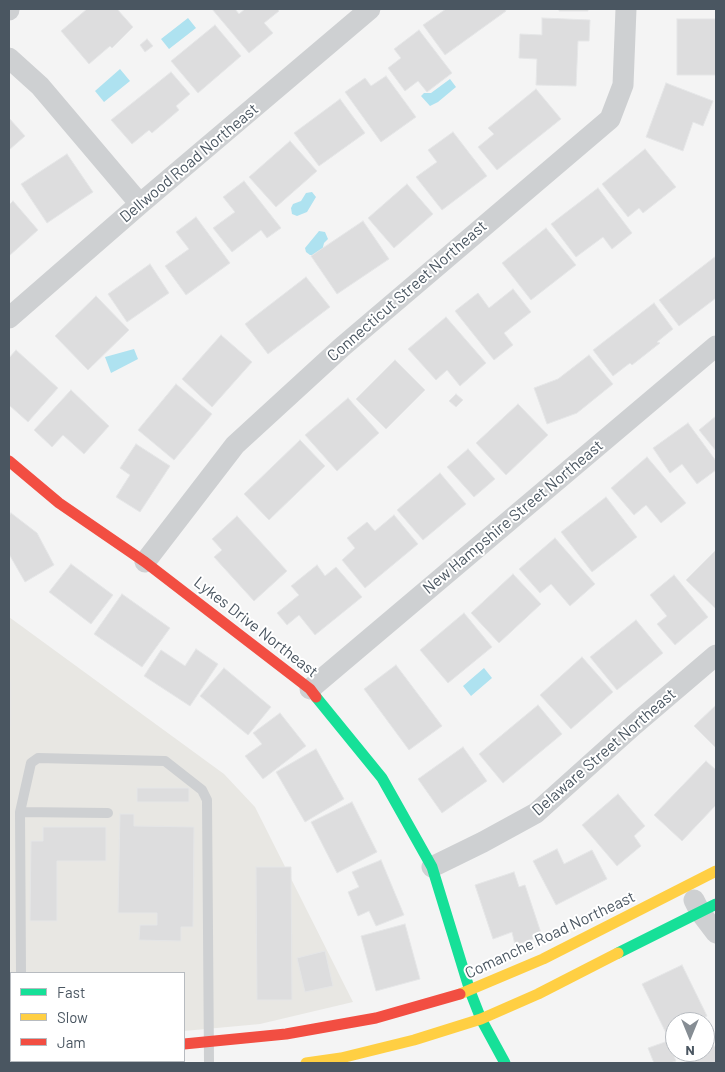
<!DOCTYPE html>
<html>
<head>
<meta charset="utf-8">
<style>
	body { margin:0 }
	#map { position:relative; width:725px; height:1072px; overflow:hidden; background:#f4f4f4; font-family:Barlow,sans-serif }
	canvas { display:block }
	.frame { position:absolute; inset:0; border:10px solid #4a5661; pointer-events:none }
	.legend { position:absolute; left:10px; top:972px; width:175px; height:90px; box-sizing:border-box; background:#fff; border:1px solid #b7bbc0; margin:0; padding:6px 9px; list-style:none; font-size:15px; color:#4a5661 }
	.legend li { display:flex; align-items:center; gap:10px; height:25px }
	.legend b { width:25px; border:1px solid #b7bbc0 }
	.north { position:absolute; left:665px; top:1012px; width:50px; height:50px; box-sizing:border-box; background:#fff; border:1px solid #b7bbc0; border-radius:50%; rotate:180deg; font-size:14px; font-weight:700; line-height:20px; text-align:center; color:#4a5661 }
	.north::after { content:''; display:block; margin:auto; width:18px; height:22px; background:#868d94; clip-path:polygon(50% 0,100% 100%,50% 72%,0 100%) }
</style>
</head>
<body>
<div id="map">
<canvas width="725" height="1072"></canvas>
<div class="frame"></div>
<ul class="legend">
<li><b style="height:6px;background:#16e098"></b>Fast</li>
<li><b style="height:6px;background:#ffcf43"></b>Slow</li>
<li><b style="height:6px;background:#f24e42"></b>Jam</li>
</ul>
<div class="north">N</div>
</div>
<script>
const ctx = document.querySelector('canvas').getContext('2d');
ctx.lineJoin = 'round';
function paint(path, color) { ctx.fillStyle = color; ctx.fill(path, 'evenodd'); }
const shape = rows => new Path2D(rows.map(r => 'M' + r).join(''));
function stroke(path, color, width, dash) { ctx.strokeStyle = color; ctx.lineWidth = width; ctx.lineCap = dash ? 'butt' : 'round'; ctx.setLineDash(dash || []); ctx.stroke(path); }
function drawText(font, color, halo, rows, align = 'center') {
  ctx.font = font + ' Barlow,sans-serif'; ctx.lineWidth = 4; ctx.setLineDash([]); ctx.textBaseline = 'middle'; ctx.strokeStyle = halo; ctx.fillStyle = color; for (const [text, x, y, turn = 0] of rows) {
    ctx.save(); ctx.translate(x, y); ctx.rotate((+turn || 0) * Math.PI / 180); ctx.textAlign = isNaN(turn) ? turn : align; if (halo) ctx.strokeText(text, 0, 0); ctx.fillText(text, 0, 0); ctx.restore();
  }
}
paint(shape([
	[9,617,224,774,255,807,353,1002,260,1024,184,1031,184,973,11,973,11,1034,9,1034]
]), '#e8e7e3');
paint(shape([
	[188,18,196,28,169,49,161,39],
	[120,69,130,81,104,102,95,91],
	[450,79,456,87,438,102,430,106,421,96,424,93,431,93],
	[312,192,316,197,307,212,297,216,292,214,291,208,293,204,301,201,306,193],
	[319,231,325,232,328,239,324,243,322,251,313,255,310,255,306,252,305,248],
	[134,349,138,359,111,373,105,357],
	[484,668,492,678,471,696,463,686]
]), '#aee2f0');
const building = shape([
	[87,9,117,9,133,27,112,48,110,46,89,64,61,31,87,9],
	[212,9,235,9,239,14,245,9,277,9,279,11,264,23,273,33,249,53,212,9],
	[446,9,505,9,506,11,445,55,423,25,446,9],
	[559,9,588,9,588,11,559,11,559,9],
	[542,18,590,20,589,41,578,41,576,86,536,85,537,59,519,58,520,34,542,35,542,18],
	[677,19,716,19,716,75,677,75,677,19],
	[215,25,241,56,198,93,171,61,215,25],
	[419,30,452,73,427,92,418,81,405,91,388,68,401,58,394,49,419,30],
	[147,39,153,46,145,52,140,45,147,39],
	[171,72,190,94,176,106,179,110,152,133,149,130,132,144,111,120,171,72],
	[386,76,416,117,381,142,345,92,365,78,371,86,386,76],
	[666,83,713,101,703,126,693,122,683,151,646,137,666,83],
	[536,89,561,119,497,170,478,147,494,134,488,128,536,89],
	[340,99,365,133,319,166,294,133,340,99],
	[9,118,25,136,9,150,9,118],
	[453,132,487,176,442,210,416,177,437,162,428,150,453,132],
	[290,141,317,171,276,207,249,177,290,141],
	[645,149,676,187,643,213,639,208,628,217,602,184,645,149],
	[67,154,93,192,47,223,21,184,67,154],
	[244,181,281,228,267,238,261,230,232,252,213,228,235,212,223,197,244,181],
	[407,184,433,214,394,248,368,218,407,184],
	[598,188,632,233,612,249,603,237,576,257,551,224,598,188],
	[13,201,38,230,9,256,9,205,13,201],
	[196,217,230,263,186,295,165,266,189,249,176,232,196,217],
	[363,221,389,259,337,294,311,256,363,221],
	[546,228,576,265,531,300,502,263,546,228],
	[716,256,716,298,679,326,659,300,716,256],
	[150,264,169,293,127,322,108,294,150,264],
	[306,277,330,307,268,354,245,324,306,277],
	[513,289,531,312,504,333,513,345,494,360,455,311,478,293,489,308,513,289],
	[96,296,129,330,88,370,55,336,96,296],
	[654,303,673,329,657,342,660,343,632,365,630,363,613,376,593,350,654,303],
	[446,317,486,363,460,386,447,370,436,380,408,349,446,317],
	[221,335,252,362,212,407,182,379,221,335],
	[16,350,58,388,28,422,9,405,9,358,16,350],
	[589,355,613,384,577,413,547,424,534,388,558,379,589,355],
	[395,360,425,390,386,429,356,399,395,360],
	[176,384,212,414,174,460,138,430,176,384],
	[71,390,109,426,84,454,63,435,52,447,34,430,71,390],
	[456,394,463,400,456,407,449,401,456,394],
	[348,398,379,433,337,471,305,435,348,398],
	[518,404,548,435,506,475,476,443,518,404],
	[716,416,716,451,699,430,716,416],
	[688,423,716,461,716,470,697,484,682,464,670,473,653,448,688,423],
	[300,440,325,466,269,520,244,494,300,440],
	[136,444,170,466,140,512,116,497,130,475,120,468,136,444],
	[468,449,495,479,474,497,447,467,468,449],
	[647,457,686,503,661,523,646,505,634,515,611,488,647,457],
	[440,473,466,504,423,540,397,510,440,473],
	[606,497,637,537,592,572,561,532,606,497],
	[11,513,37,533,54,565,25,582,9,554,9,516,11,513],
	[394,515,418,544,365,588,342,560,355,548,347,538,367,522,375,531,394,515],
	[237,516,287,571,254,601,214,557,222,550,212,539,237,516],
	[555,538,595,584,570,606,551,584,540,593,519,569,555,538],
	[716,550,716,607,715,608,686,580,716,550],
	[71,564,113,595,91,624,49,592,71,564],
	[317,565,325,576,336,567,362,597,315,635,299,615,287,625,277,613,299,595,291,586,317,565],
	[513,574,541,604,499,643,471,613,513,574],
	[674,575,708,617,675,645,657,624,667,616,650,595,674,575],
	[122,594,170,628,142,667,94,634,122,594],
	[464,613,492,647,448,683,420,650,464,613],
	[636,620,663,653,617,690,590,657,636,620],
	[196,649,218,664,190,706,144,676,161,650,185,666,196,649],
	[582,657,613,692,571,729,540,695,582,657],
	[396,665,442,726,409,750,364,689,396,665],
	[224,668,271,707,248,735,200,696,224,668],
	[9,682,10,682,10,726,9,726,9,682],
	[538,705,562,734,503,783,479,754,538,705],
	[716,705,716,748,694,726,716,705],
	[280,713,306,746,263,779,245,756,262,744,253,733,280,713],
	[463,747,487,781,442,813,418,779,463,747],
	[316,749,344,799,305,822,276,772,316,749],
	[706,761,716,770,716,805,682,841,654,815,706,761],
	[137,788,189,788,189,802,137,802,137,788],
	[618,794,645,826,634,836,641,846,617,866,582,825,618,794],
	[352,802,377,852,337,873,311,822,352,802],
	[120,814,134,814,134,826,194,827,193,927,181,927,181,941,139,940,140,925,157,925,157,913,118,913,120,814],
	[43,827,106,827,106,861,57,861,57,921,30,921,31,841,43,841,43,827],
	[557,849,564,864,592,850,607,879,556,905,533,861,557,849],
	[381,860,404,915,376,926,369,911,358,916,348,892,359,887,352,872,381,860],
	[256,867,291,867,292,1000,257,1000,256,867],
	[514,872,519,887,525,885,542,936,515,945,512,932,493,939,475,885,514,872],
	[405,924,420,979,376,991,361,936,405,924],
	[325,951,333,986,305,992,297,958,325,951],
	[682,965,707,1016,695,1022,675,1022,675,1031,667,1035,642,984,682,965],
	[668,1041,676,1061,670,1063,654,1063,648,1048,668,1041],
	[705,1041,716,1047,716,1063,686,1063,692,1052,705,1052,705,1041]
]);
paint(building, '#ddddde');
stroke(building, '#e5e6e7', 1);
stroke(shape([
	[20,812,108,813],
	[21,973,20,812,31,763,38,758,165,761,202,790,207,800,209,1063],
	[112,1061,112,1063]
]), '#ced0d2', 10);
stroke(shape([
	[9,10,9,9],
	[9,58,40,86,140,204],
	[9,318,140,204,370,9],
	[145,562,235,445,342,347,610,119,623,85,626,9],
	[310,689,716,346],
	[432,867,483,842,536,813,634,725,716,655],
	[694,900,700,912,716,933]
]), '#ced0d2', 21);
stroke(shape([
	[316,697,382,778,432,867,470,991,481,1019,505,1063],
	[618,953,716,904]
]), '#16e098', 11);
stroke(shape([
	[460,994,543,959,716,871],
	[9,1047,11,1047],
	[306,1063,341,1058,414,1040,481,1019,538,994,618,953]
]), '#ffcf43', 11);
stroke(shape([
	[9,461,59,503,145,562,310,689,316,697],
	[184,1044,286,1034,376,1018,460,994]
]), '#f24e42', 11);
drawText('16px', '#4a5661', '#fff', [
	["Dellwood Road Northeast",189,163,-40],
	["Connecticut Street Northeast",407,291,-41],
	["New Hampshire Street Northeast",513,517,-40],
	["Lykes Drive Northeast",256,627,38],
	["Delaware Street Northeast",604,752,-41],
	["Comanche Road Northeast",550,935,-25]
]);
</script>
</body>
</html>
